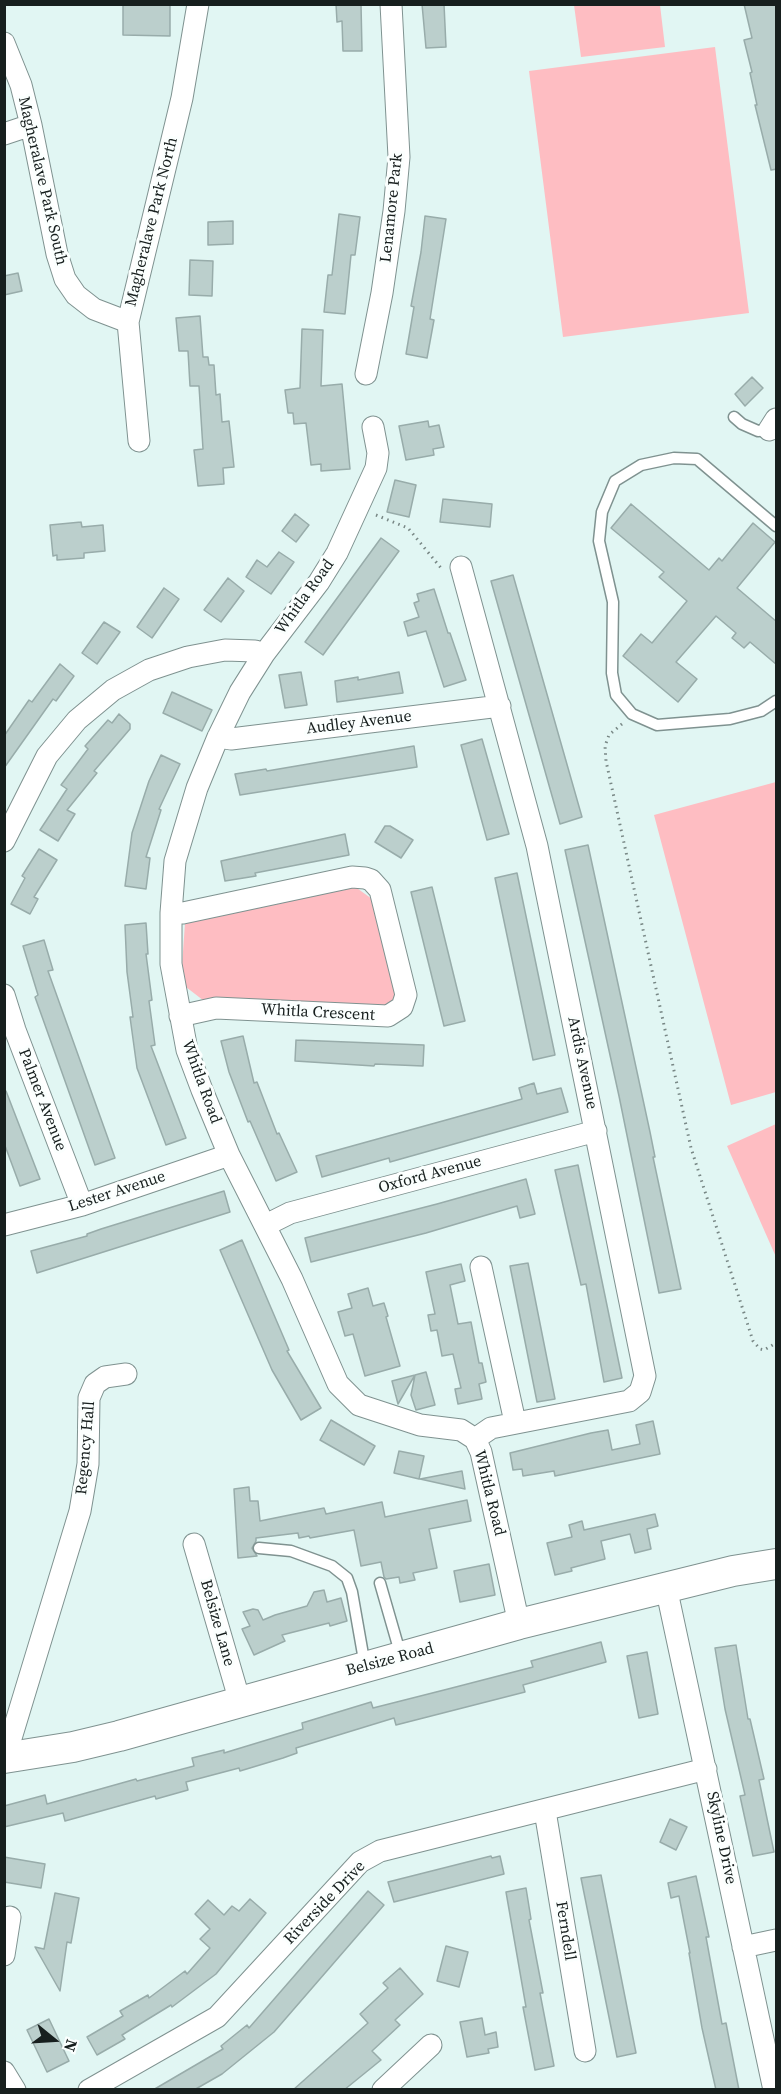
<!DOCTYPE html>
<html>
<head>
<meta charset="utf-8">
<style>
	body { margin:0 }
	#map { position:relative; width:781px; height:2094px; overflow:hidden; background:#e1f6f3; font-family:"Source Serif 4",serif }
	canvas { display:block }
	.frame { position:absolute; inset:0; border:6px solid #171f1e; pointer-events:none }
	.north { position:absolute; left:24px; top:2010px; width:60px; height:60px; -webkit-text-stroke:4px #fbfffe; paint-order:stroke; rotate:108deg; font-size:16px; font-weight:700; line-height:24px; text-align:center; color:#171f1e }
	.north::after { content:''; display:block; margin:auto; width:21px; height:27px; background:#171f1e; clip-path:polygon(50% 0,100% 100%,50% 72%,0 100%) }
</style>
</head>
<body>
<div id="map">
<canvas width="781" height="2094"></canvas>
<div class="frame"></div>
<div class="north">N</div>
</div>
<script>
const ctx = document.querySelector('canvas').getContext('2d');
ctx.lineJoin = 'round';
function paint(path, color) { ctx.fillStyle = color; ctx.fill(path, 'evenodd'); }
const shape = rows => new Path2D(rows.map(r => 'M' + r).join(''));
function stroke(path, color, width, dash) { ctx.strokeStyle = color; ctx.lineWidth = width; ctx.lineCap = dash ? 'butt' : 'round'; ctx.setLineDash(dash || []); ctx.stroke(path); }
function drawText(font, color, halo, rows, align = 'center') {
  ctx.font = font + ' "Source Serif 4",serif'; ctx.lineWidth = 6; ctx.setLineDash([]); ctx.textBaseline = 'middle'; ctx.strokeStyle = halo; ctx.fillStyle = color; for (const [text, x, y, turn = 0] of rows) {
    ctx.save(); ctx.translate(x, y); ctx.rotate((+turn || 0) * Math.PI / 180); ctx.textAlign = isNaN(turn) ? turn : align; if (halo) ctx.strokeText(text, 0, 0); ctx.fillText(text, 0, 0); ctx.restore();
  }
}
paint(shape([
	[574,5,660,5,665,47,581,57],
	[715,47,749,313,563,337,529,71],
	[776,782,776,1092,731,1105,654,815],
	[354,886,372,899,397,991,391,1007,208,1004,186,987,182,966,185,923],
	[776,1124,776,1257,727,1146]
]), '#febdc2');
const building = shape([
	[123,4,170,5,170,36,123,35,123,4],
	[336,4,361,4,362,51,343,51,342,21,337,22,336,4],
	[422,4,444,4,446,47,426,48,422,4],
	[744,4,777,4,777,169,771,170,755,105,757,105,750,73,752,72,744,40,752,38,744,4],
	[339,214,360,217,355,255,351,255,345,314,324,312,328,275,332,275,339,214],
	[425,216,446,219,430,319,434,320,427,358,406,354,414,307,411,306,421,252,425,216],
	[233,221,233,244,208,245,208,222,233,221],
	[190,260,213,261,212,296,189,295,190,260],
	[18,273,22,291,4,295,4,276,18,273],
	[200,316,203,357,208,357,209,365,214,365,216,395,220,394,222,422,229,421,234,467,223,468,224,484,198,486,194,450,203,449,199,386,190,386,188,351,179,351,176,318,200,316],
	[302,329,323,330,321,386,342,384,350,469,321,471,321,464,311,465,306,423,294,424,293,413,288,413,285,390,300,388,302,329],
	[752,377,763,388,745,406,735,394,752,377],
	[428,421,429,427,439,425,444,447,433,449,434,455,406,460,399,426,428,421],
	[395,480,416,485,409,517,387,512,395,480],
	[443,499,492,504,490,527,440,522,443,499],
	[631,504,709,570,719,558,722,561,753,523,775,542,737,588,777,622,777,665,750,642,744,648,732,638,736,633,716,616,676,662,697,679,678,702,623,656,641,634,652,643,687,601,659,577,664,572,611,528,631,504],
	[295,514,309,525,296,542,282,531,295,514],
	[81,522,82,527,103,525,105,551,84,553,84,558,57,560,57,555,53,556,50,525,81,522],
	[381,538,399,551,323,655,305,642,381,538],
	[279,552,294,562,271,594,246,577,257,560,267,567,279,552],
	[513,575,582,817,560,824,491,581,513,575],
	[228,578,244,591,221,622,204,610,228,578],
	[164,588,179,599,152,638,137,627,164,588],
	[434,589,448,633,450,633,466,680,444,687,426,631,408,636,404,622,419,617,414,603,419,601,417,594,434,589],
	[104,622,120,632,97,664,82,653,104,622],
	[60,664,74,676,56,701,53,699,4,768,4,736,29,700,32,702,60,664],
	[301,672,307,705,285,708,279,675,301,672],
	[399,672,403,693,337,702,335,681,358,677,358,680,399,672],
	[172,692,212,710,202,731,163,713,172,692],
	[119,714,130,724,130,729,94,771,97,773,67,810,75,814,58,841,40,830,67,789,61,785,88,749,85,746,108,720,112,723,119,714],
	[482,739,509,834,487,840,461,745,482,739],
	[414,746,417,767,240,795,235,774,266,769,267,771,414,746],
	[161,755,180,764,159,809,161,810,146,857,150,858,146,889,125,886,132,833,149,781,161,755],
	[385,826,390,826,413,840,401,858,375,842,385,826],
	[345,834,349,855,255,873,256,876,225,881,221,861,345,834],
	[588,845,650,1132,655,1157,653,1157,681,1289,659,1293,619,1096,565,850,588,845],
	[39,849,57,860,34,897,38,899,30,914,11,904,25,878,22,876,39,849],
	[517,873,555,1055,533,1060,495,878,517,873],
	[432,887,465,1021,444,1026,411,892,432,887],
	[146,923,148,954,146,954,152,1000,149,1001,155,1045,151,1046,186,1138,166,1145,137,1068,130,1017,133,1017,127,972,125,925,146,923],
	[44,940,53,970,48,971,115,1158,95,1165,35,997,38,995,23,946,44,940],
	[243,1036,254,1083,257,1082,277,1134,279,1133,297,1172,276,1181,250,1121,248,1122,229,1072,221,1041,243,1036],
	[296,1040,424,1045,423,1066,375,1064,374,1066,295,1061,296,1040],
	[534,1083,537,1094,561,1088,568,1112,390,1162,389,1158,322,1177,316,1156,522,1099,519,1088,534,1083],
	[4,1091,6,1091,40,1179,20,1186,4,1143,4,1091],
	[578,1165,622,1378,604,1382,586,1284,581,1285,555,1170,578,1165],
	[526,1179,535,1214,520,1218,517,1206,426,1233,311,1262,305,1238,437,1204,526,1179],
	[224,1191,230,1212,37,1273,31,1251,87,1236,87,1234,101,1229,224,1191],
	[242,1240,289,1350,287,1351,321,1408,301,1420,272,1370,220,1250,242,1240],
	[528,1263,555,1399,537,1402,510,1266,528,1263],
	[461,1264,465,1281,450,1285,458,1324,471,1322,479,1363,482,1363,486,1382,479,1384,482,1399,458,1404,455,1389,461,1388,453,1354,442,1356,437,1330,431,1331,428,1315,435,1314,426,1272,461,1264],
	[368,1288,373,1306,384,1303,388,1316,386,1317,400,1366,365,1376,353,1334,345,1336,338,1312,352,1308,348,1294,368,1288],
	[426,1372,435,1405,416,1410,411,1395,415,1375,426,1372],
	[415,1375,398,1404,392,1381,415,1375],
	[331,1420,375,1446,364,1465,320,1440,331,1420],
	[653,1421,660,1454,555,1476,554,1471,523,1476,522,1469,513,1470,510,1453,591,1433,608,1430,612,1450,640,1444,636,1425,653,1421],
	[399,1451,424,1456,419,1479,394,1473,399,1451],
	[462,1471,465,1489,420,1479,462,1471],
	[249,1487,250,1501,258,1501,260,1521,324,1508,326,1514,382,1502,385,1517,467,1500,471,1521,429,1529,437,1568,413,1573,415,1580,400,1583,399,1577,386,1579,384,1577,381,1562,361,1566,354,1530,310,1538,309,1536,299,1538,298,1533,256,1538,256,1541,252,1548,257,1556,238,1558,234,1489,249,1487],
	[655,1514,658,1526,647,1529,651,1549,635,1553,630,1534,601,1541,605,1559,571,1568,572,1571,555,1575,547,1543,572,1537,569,1525,582,1521,584,1530,655,1514],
	[489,1564,495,1595,460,1602,454,1571,489,1564],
	[324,1590,327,1602,341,1598,347,1621,330,1626,329,1623,282,1635,285,1641,254,1655,242,1629,250,1626,243,1612,253,1609,258,1610,263,1620,275,1615,307,1606,314,1592,324,1590],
	[601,1642,606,1662,523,1685,525,1692,396,1725,394,1718,296,1748,297,1753,283,1758,240,1771,239,1768,186,1782,188,1790,156,1799,155,1796,65,1821,63,1813,4,1827,4,1806,45,1795,47,1804,136,1779,137,1781,194,1766,192,1758,224,1750,224,1753,303,1729,302,1723,371,1702,373,1708,448,1689,533,1667,531,1661,601,1642],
	[736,1645,748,1719,750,1719,764,1779,759,1780,774,1852,753,1856,740,1796,745,1795,725,1709,715,1648,736,1645],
	[647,1652,658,1714,639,1718,627,1656,647,1652],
	[670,1819,687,1827,676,1850,660,1842,670,1819],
	[491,1856,492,1858,500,1856,504,1874,394,1902,388,1882,491,1856],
	[4,1857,45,1864,41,1888,4,1882,4,1857],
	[601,1875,636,2053,617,2057,581,1878,601,1875],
	[696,1876,709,1937,706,1937,722,2024,726,2023,739,2090,716,2090,702,2028,689,1953,690,1953,679,1896,671,1898,668,1883,696,1876],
	[526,1888,531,1919,529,1920,543,1993,540,1993,554,2066,535,2070,523,2007,526,2007,506,1892,526,1888],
	[368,1891,384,1905,274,2032,222,2074,194,2090,153,2090,223,2049,221,2046,247,2025,249,2028,368,1891],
	[55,1893,79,1898,71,1943,67,1942,60,1991,35,1947,44,1949,55,1893],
	[250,1899,266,1913,216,1974,172,2007,171,2005,122,2035,125,2039,97,2055,87,2037,123,2016,120,2011,148,1995,149,1998,185,1971,187,1974,210,1948,200,1939,210,1929,195,1914,208,1900,224,1915,232,1906,239,1911,250,1899],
	[446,1946,468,1952,459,1987,437,1981,446,1946],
	[400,1968,423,1994,395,2020,400,2025,372,2051,381,2060,344,2090,293,2090,368,2023,360,2014,388,1988,383,1983,400,1968],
	[482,2018,485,2035,496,2032,498,2047,488,2049,489,2053,467,2057,460,2022,482,2018],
	[49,2019,69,2061,47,2072,27,2030,49,2019]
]);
paint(building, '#bbcfcc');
stroke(building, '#98acaa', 1.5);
const lane = shape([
	[734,417,742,424,758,431,769,430],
	[776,526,697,459,674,458,641,465,615,481,602,512,599,541,613,602,612,673,616,695,632,714,657,725,730,719,761,711,776,701],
	[259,1548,291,1551,332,1566,347,1578,352,1592,365,1666],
	[380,1583,401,1656]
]);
const street = shape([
	[4,43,21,85,31,125,57,254,65,279,76,295,94,309,128,322],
	[4,134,31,125],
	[366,374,382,293,394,211,399,157,391,4],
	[373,427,378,453,376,468,337,553,319,582,264,654,240,692,218,737,197,788,175,861,171,913,171,964,187,1050,202,1090,229,1155,292,1279,338,1384,359,1405,420,1425,461,1430,475,1439,481,1452,519,1624],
	[769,430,776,419],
	[139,441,128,322,182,98,198,4],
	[461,567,537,846,645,1376,640,1392,629,1401,491,1428,475,1439],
	[218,737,231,739,500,706],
	[4,841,47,756,77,720,113,690,149,670,188,657,225,650,255,651,264,654],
	[171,913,183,913,352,877,365,878,371,880,380,890,406,995,402,1007,388,1016,216,1008,180,1016],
	[4,995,15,1030,82,1205],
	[4,1225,82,1205,229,1155],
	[266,1225,290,1213,596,1131],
	[481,1267,515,1422],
	[194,1544,240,1702],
	[666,1587,774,2090],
	[5,1758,80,1511,88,1464,89,1398,95,1384,105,1377,126,1374],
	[545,1811,585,2051],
	[743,1947,776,1940],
	[4,1955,10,1917],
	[4,2072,15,2090],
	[89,2090,217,2017,360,1862,380,1851,706,1769],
	[383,2090,431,2045]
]);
const secondary = shape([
	[4,1758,73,1747,119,1736,519,1624,733,1571,776,1564]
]);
stroke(lane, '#7f9290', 13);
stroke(street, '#7f9290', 23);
stroke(secondary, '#7f9290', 32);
stroke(shape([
	[376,515,408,528,441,568],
	[622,724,609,735,605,746,606,761,691,1148,753,1341,760,1349,764,1350,776,1343]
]), '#788785', 3, [1.5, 4.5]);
stroke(lane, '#fff', 10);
stroke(street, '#fff', 21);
stroke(secondary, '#fff', 30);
drawText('16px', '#171f1e', '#fbfffe', [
	["Magheralave Park South",42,181,77],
	["Lenamore Park",392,208,-84],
	["Magheralave Park North",152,222,-76],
	["Whitla Road",305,597,-54],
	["Audley Avenue",359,723,-7],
	["Whitla Crescent",318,1013,3],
	["Ardis Avenue",582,1063,78],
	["Whitla Road",201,1082,70],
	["Palmer Avenue",42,1100,69],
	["Oxford Avenue",430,1175,-15],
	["Lester Avenue",117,1192,-18],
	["Regency Hall",86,1448,-85],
	["Whitla Road",489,1493,76],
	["Belsize Lane",217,1623,74],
	["Belsize Road",390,1660,-15],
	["Skyline Drive",721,1838,78],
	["Riverside Drive",325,1903,-46],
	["Ferndell",565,1931,81]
]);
</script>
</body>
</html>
